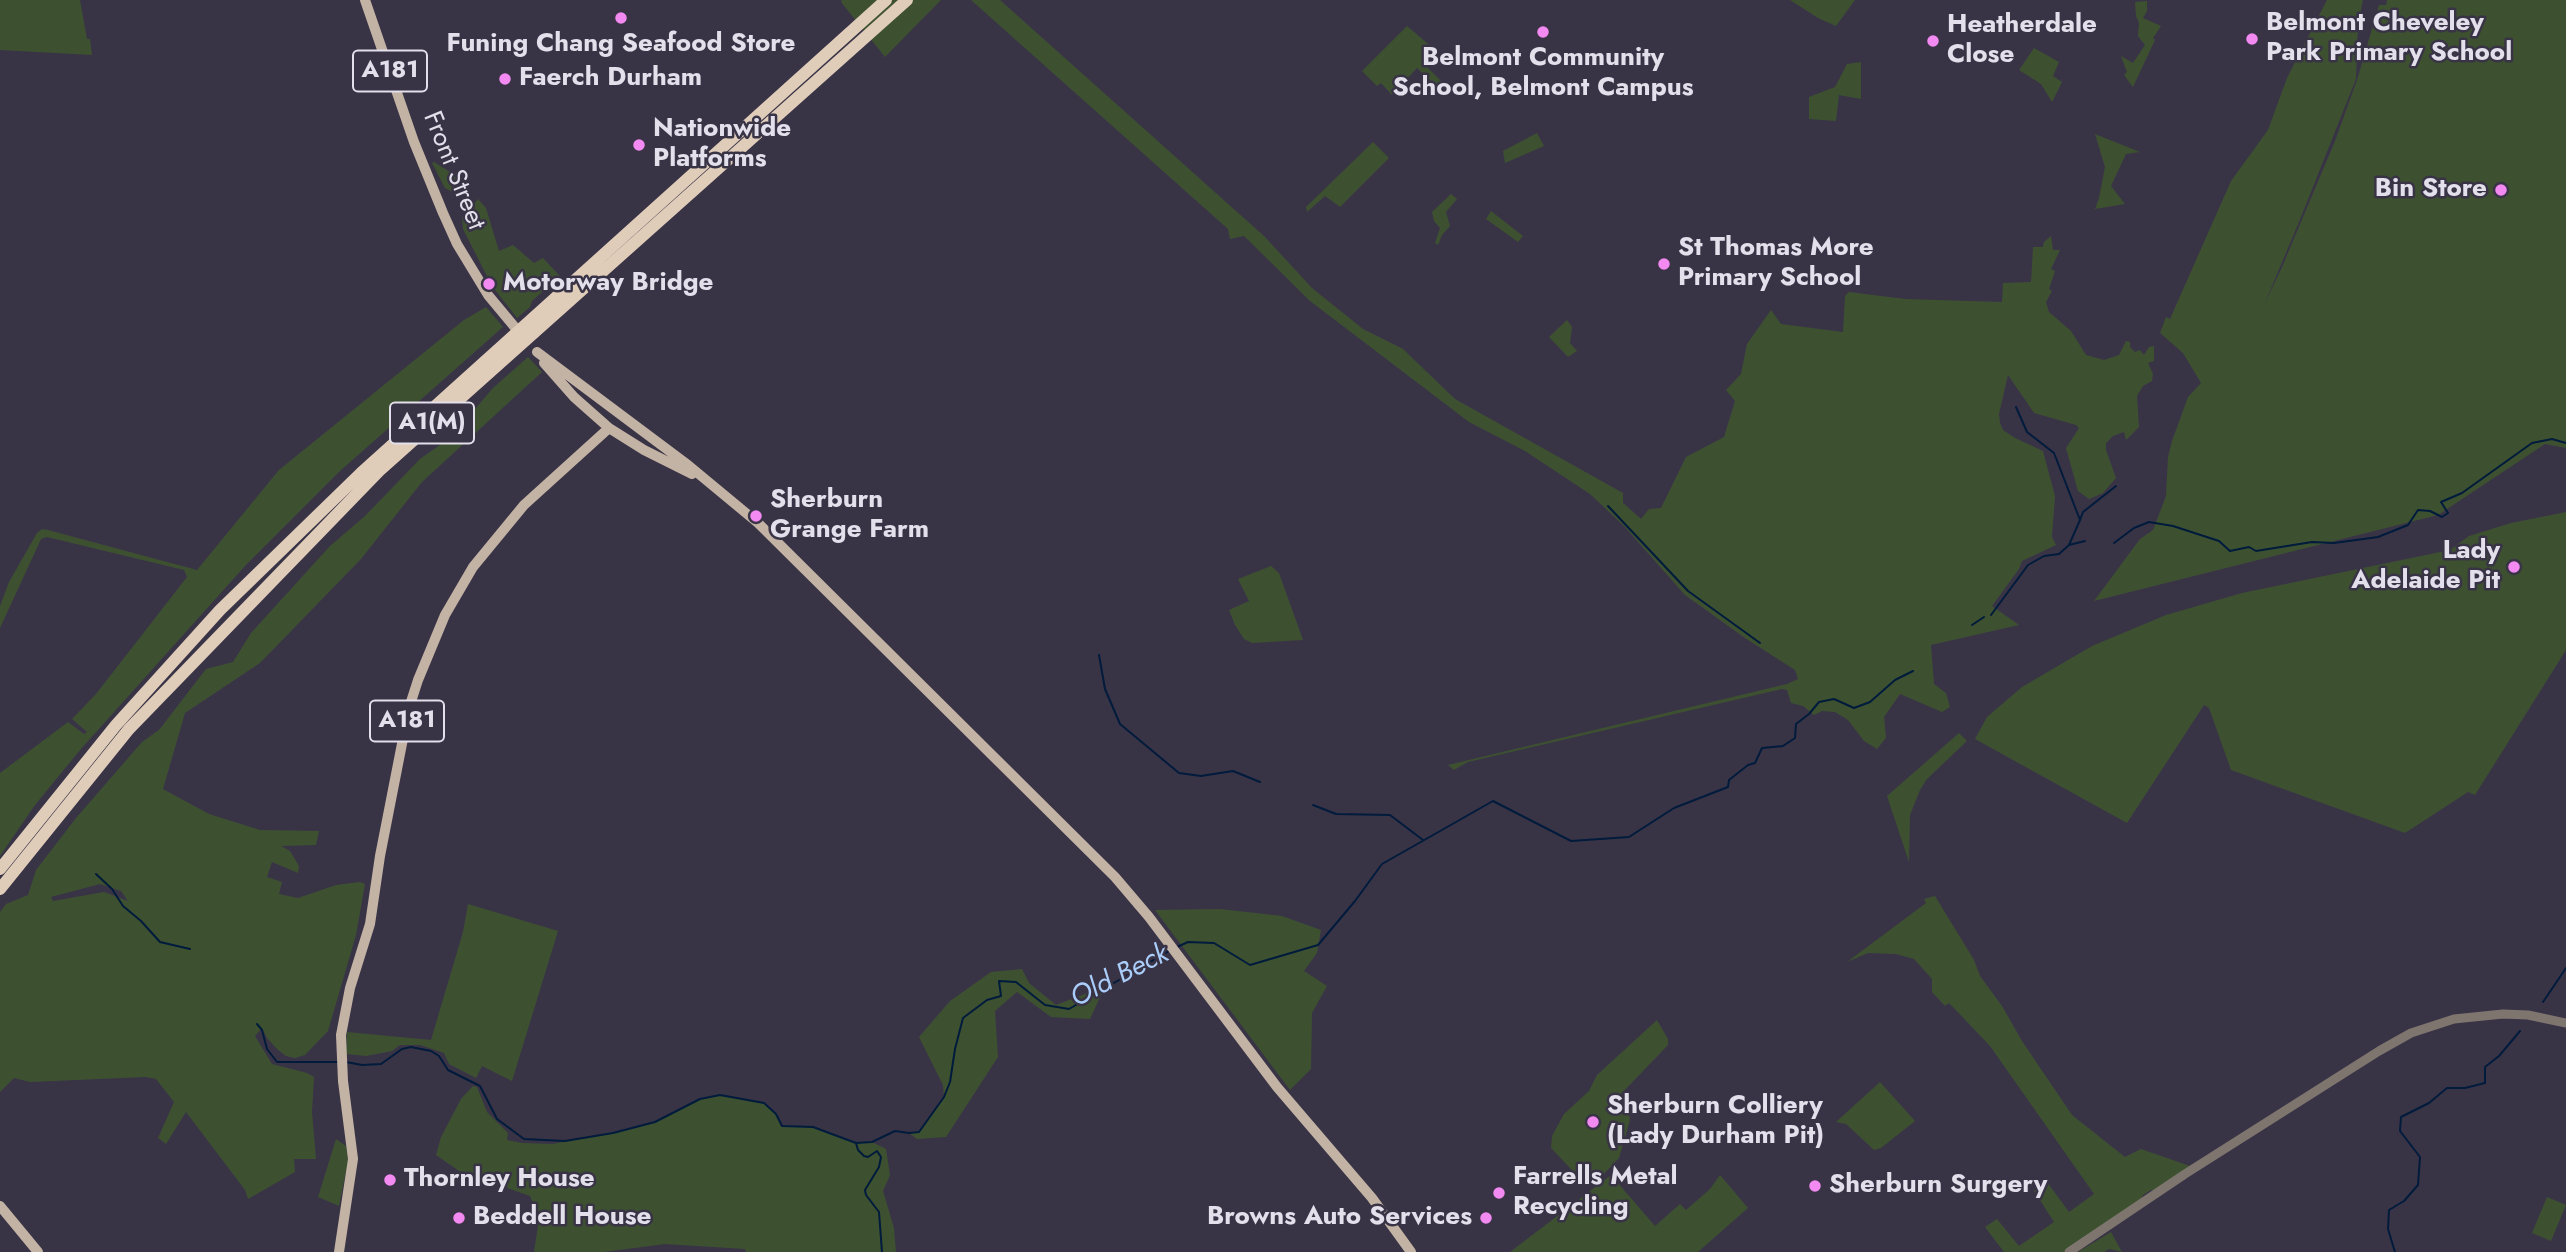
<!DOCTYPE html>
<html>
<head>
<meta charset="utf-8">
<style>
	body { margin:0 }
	canvas { display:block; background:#393346 }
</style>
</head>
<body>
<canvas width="2566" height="1252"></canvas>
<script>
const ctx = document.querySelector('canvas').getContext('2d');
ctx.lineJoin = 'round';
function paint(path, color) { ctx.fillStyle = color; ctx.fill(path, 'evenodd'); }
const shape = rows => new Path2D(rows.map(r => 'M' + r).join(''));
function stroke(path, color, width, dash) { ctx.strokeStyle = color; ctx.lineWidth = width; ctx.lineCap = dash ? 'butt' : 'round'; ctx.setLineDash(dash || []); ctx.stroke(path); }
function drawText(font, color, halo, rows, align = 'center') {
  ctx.font = font + ' Jost,sans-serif'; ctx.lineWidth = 5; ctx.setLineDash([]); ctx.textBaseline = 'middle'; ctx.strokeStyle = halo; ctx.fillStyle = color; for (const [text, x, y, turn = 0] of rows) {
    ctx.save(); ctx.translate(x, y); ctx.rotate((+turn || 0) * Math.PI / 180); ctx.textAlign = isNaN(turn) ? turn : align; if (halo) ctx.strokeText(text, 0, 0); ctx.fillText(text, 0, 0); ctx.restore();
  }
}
paint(shape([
	[0,0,80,0,87,39,90,39,92,55,0,50],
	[842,0,941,0,885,57,841,2],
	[971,0,1000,0,1264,236,1312,288,1363,329,1403,349,1455,399,1623,493,1623,503,1641,519,1649,509,1661,508,1686,457,1724,437,1735,401,1726,390,1741,374,1747,344,1771,310,1781,324,1843,332,1845,296,1849,292,1905,299,2002,302,2003,283,2031,282,2033,247,2043,247,2044,242,2051,236,2053,250,2060,250,2051,269,2055,271,2049,289,2052,291,2046,302,2049,312,2071,331,2086,355,2104,360,2119,355,2126,341,2130,342,2130,347,2135,352,2140,350,2144,355,2149,347,2154,346,2154,361,2148,363,2153,374,2152,381,2143,386,2137,396,2139,427,2126,440,2124,432,2113,436,2106,443,2106,450,2116,478,2103,493,2089,499,2078,491,2066,448,2079,428,2076,425,2034,413,2008,375,1999,414,2000,423,2003,430,2015,438,2043,451,2055,496,2052,537,2056,545,2022,561,2019,569,1992,606,2019,625,1931,645,1934,684,1946,693,1950,707,1942,712,1900,694,1884,717,1886,738,1877,749,1864,741,1848,720,1835,712,1822,711,1814,715,1803,706,1791,703,1787,690,1782,689,1468,762,1454,770,1448,765,1787,684,1798,679,1795,670,1745,638,1685,595,1624,526,1590,494,1525,451,1469,422,1310,301,1244,236,1230,239,1228,229],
	[1790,0,1855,0,1836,26,1818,18],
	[2327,0,2363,0,2358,24,2356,79,2299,222,2264,305,2282,267,2335,141,2357,80,2379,5,2386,5,2387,0,2566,0,2566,448,2545,444,2438,515,2094,601,2140,539,2153,530,2166,496,2168,457,2172,441,2188,397,2201,383,2183,353,2160,333,2166,317,2170,319,2231,181,2268,130,2287,78],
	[2147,1,2147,11,2143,18,2161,26,2153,38,2155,40,2133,87,2124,75,2127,72,2121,56,2133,63,2145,45,2138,36,2139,23,2136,16,2135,2],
	[1407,26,1434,49,1422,62,1442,82,1439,89,1417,68,1392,95,1381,83,1377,86,1362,71],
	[2034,48,2059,62,2053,76,2062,82,2052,102,2041,84,2019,70],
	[1861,62,1861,99,1839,95,1836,121,1809,119,1809,97,1835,87,1847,64],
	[1537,133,1544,146,1505,163,1503,151],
	[2095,134,2140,152,2126,154,2111,186,2125,204,2095,209,2099,198,2105,167],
	[1373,142,1389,158,1340,207,1325,196,1307,212,1306,207],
	[434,162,466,182,463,191,457,194,445,188,432,163],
	[1451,194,1457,199,1446,212,1450,226,1442,235,1438,245,1435,243,1440,228,1434,221,1432,212],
	[478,199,486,208,499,251,513,245,534,263,543,258,560,276,532,301,530,307,517,318,492,286,463,229,462,217],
	[1491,211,1523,236,1518,242,1486,219],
	[486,307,503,327,340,471,245,566,80,750,35,805,0,856,0,773,68,722,84,734,87,732,72,719,96,694,187,577,184,570,47,537,41,539,36,550,0,628,0,606,9,582,37,533,42,529,48,530,197,570,279,470,464,320],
	[1567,320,1572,327,1570,343,1577,351,1568,357,1549,337],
	[528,357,542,372,422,482,361,559,260,663,185,713,163,789,209,814,260,830,319,831,316,845,281,846,290,851,299,866,298,873,272,862,267,877,282,882,279,894,298,898,336,885,360,882,365,884,356,935,328,1031,305,1055,295,1058,286,1056,277,1049,267,1038,262,1028,255,1036,272,1064,307,1073,314,1077,312,1112,316,1159,294,1159,295,1172,248,1199,245,1190,186,1112,166,1144,158,1138,174,1102,156,1079,146,1077,30,1082,14,1078,0,1092,0,912,6,904,28,895,36,870,76,818,142,742,159,730,206,669,233,662,251,633,330,546,365,516,420,459,451,437,493,388],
	[100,884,121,891,128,901,104,892,53,901,51,897],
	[2566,512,2566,650,2475,795,2468,792,2405,833,2231,770,2209,708,2204,705,2127,823,1975,739,1987,717,2022,687,2092,646,2166,615,2242,593,2450,550,2469,536,2511,523],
	[1271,566,1279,573,1303,640,1252,643,1244,639,1235,625,1229,610,1249,601,1238,579],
	[1959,733,1967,741,1927,779,1920,790,1910,815,1909,862,1887,796],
	[1935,896,1974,960,1980,976,2002,1006,2022,1041,2072,1115,2125,1157,2141,1149,2190,1166,2155,1191,2151,1190,2143,1195,2141,1199,2064,1252,2004,1252,1985,1227,1997,1219,2019,1246,2054,1222,2034,1191,2047,1182,2069,1212,2094,1194,1990,1046,1949,1003,1945,1006,1932,992,1932,979,1914,959,1896,954,1868,953,1847,962,1926,903,1924,899],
	[468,904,558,931,512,1081,482,1066,476,1078,449,1064,444,1053,420,1045,400,1045,392,1051,366,1056,346,1054,347,1032,431,1040,463,932],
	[1220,909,1282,916,1321,930,1317,953,1304,971,1327,986,1312,1013,1311,1069,1290,1090,1155,910],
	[1022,969,1029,983,1056,1005,1085,994,1095,987,1102,993,1090,1019,1051,1017,1017,992,995,1011,998,1057,946,1137,917,1139,909,1133,919,1131,944,1097,943,1085,919,1037,950,1001,991,972],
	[1657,1020,1668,1039,1668,1045,1620,1095,1628,1106,1630,1120,1619,1158,1601,1177,1585,1184,1551,1148,1552,1136,1564,1114,1589,1091,1597,1075],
	[1880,1082,1915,1121,1881,1148,1874,1150,1846,1124,1836,1122],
	[473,1086,477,1087,487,1112,508,1133,507,1140,522,1143,552,1144,613,1133,655,1122,700,1099,720,1095,764,1103,776,1114,782,1126,813,1127,856,1143,872,1142,886,1149,890,1175,883,1191,894,1228,896,1252,746,1252,745,1249,665,1244,604,1252,534,1252,539,1219,530,1196,459,1171,436,1155,441,1137,461,1099],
	[336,1139,346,1146,348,1161,339,1206,318,1197],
	[1611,1175,1655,1226,1680,1204,1686,1210,1710,1189,1720,1175,1748,1208,1698,1252,1510,1252],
	[2547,1197,2566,1205,2551,1241,2532,1233],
	[2111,1232,2122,1252,2109,1249,2104,1252,2078,1252]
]), '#3d5131');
stroke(shape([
	[2016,407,2027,432,2054,453,2080,520,2069,545],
	[1608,506,1688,591,1760,643],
	[2080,520,2083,512,2116,486],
	[2114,543,2134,528,2149,522,2173,526,2219,541,2230,551,2249,547,2256,551,2312,542,2334,543,2378,537,2408,525,2418,510,2430,511,2442,517,2448,513,2441,502,2462,493,2532,443,2552,439,2566,443],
	[1991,615,2028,565,2044,556,2059,554,2069,545,2085,541],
	[1972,625,1984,617],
	[1099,655,1105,689,1120,724,1179,773,1201,776,1233,771,1260,782],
	[1313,805,1336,814,1390,815,1423,840],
	[96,874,112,889,123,906,141,921,160,942,190,949],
	[1177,947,1188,942,1214,943,1250,965,1318,945,1355,901,1382,864,1493,801,1571,841,1629,837,1674,808,1728,787,1729,780,1748,765,1755,763,1762,748,1783,746,1795,738,1796,724,1809,714,1819,702,1834,699,1854,708,1870,702,1895,680,1913,671],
	[2543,1002,2566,968],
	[257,1024,262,1030,267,1049,277,1062,337,1062],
	[346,1062,362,1065,381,1064,402,1049,411,1047,431,1051,439,1056,448,1070,480,1086,497,1119,524,1139,565,1141,613,1133,655,1122,700,1099,720,1095,764,1103,776,1114,782,1126,813,1127,856,1143,872,1142,895,1131,909,1133,919,1132,944,1097,950,1082,955,1049,963,1018,987,1000,1001,996,999,981,1016,982,1045,1005,1069,1009,1169,951],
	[856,1143,858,1150,864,1156,868,1157,877,1151,881,1157,879,1167,865,1190,866,1195,879,1212,882,1252],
	[2395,1252,2388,1229,2389,1210,2404,1201,2418,1185,2420,1157,2400,1131,2401,1117,2429,1103,2447,1088,2465,1088,2485,1083,2485,1067,2499,1056,2520,1031]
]), '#001b3c', 2);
stroke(shape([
	[2069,1252,2185,1174,2379,1051,2411,1033,2454,1019,2503,1014,2528,1015,2566,1023]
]), '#7e766e', 9);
stroke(shape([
	[365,0,414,142,443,213,457,244,488,295,523,337],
	[537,352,688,465,758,523,1115,877,1149,917,1277,1087,1372,1198,1411,1252],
	[544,363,574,397,609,428,644,450,692,474],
	[0,1206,38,1252],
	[339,1252,353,1159,343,1081,341,1035,350,988,370,924,380,856,409,708,418,680,445,615,473,567,524,505,609,428]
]), '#c3b3a4', 10);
stroke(shape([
	[0,869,116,725,220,610,361,473,886,0],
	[0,889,129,729,379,471,907,0]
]), '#dfccb9', 12);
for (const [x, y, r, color] of [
	[621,18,7,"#f38af1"],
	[1543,32,7,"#f38af1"],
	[2252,39,7,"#f38af1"],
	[1933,41,7,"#f38af1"],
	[505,79,7,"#f38af1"],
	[639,145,7,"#f38af1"],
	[2501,190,7,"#f38af1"],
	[1664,264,7,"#f38af1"],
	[489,284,7,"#f38af1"],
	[756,516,7,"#f38af1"],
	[2514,567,7,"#f38af1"],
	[1593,1122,7,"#f38af1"],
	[390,1180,7,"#f38af1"],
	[1815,1186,7,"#f38af1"],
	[1499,1193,7,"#f38af1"],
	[459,1218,7,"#f38af1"],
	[1486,1218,7,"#f38af1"]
]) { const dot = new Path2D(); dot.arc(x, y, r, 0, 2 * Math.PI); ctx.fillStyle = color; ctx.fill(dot); stroke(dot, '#393346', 2.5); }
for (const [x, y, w] of [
	[390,71,74],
	[432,423,84],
	[407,721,74]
]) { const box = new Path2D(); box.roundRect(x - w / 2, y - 20.5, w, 41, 5); ctx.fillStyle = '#393346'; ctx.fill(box); stroke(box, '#e3e0ec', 2); }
drawText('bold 24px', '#e3e0ec', null, [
	["A181",390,71],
	["A1(M)",432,423],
	["A181",407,721]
]);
drawText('bold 26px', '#e3e0ec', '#393346', [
	["Belmont Cheveley",2266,24],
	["Park Primary School",2266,54],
	["Heatherdale",1947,26],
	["Close",1947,56],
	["Funing Chang Seafood Store",621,45,"center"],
	["Belmont Community",1543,59,"center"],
	["School, Belmont Campus",1543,89,"center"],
	["Faerch Durham",519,79],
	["Nationwide",653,130],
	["Platforms",653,160],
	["Bin Store",2487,190,"right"],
	["St Thomas More",1678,249],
	["Primary School",1678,279],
	["Motorway Bridge",503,284],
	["Sherburn",770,501],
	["Grange Farm",770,531],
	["Lady",2500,552,"right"],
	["Adelaide Pit",2500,582,"right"],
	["Sherburn Colliery",1607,1107],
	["(Lady Durham Pit)",1607,1137],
	["Farrells Metal",1513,1178],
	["Recycling",1513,1208],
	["Thornley House",404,1180],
	["Sherburn Surgery",1829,1186],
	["Beddell House",473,1218],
	["Browns Auto Services",1472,1218,"right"]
], 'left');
drawText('26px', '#e3e0ec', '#393346', [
	["Front Street",453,171,68]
]);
drawText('italic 28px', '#aacdf9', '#393346', [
	["Old Beck",1120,977,-27]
]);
</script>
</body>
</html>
